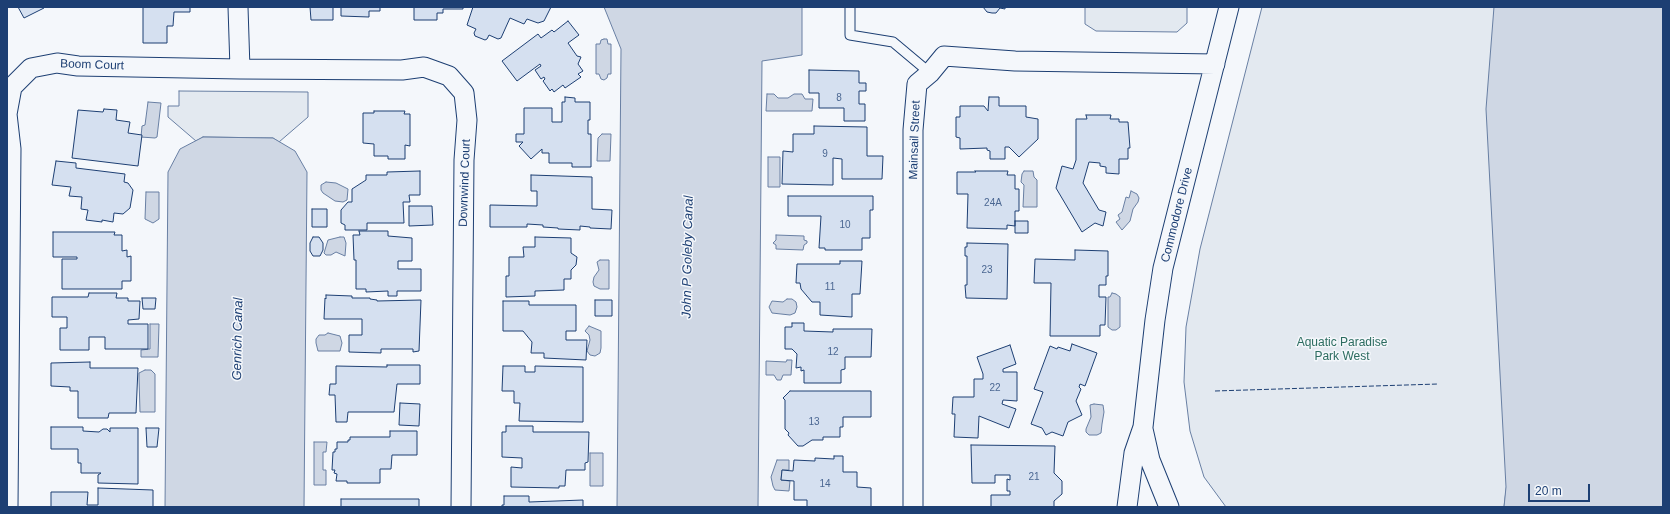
<!DOCTYPE html>
<html>
<head>
<meta charset="utf-8">
<style>
	body { margin:0 }
	#map { position:relative; width:1670px; height:514px; overflow:hidden; background:#f4f7fb; font-family:Helvetica,sans-serif }
	canvas { display:block }
	.frame { position:absolute; inset:0; border:8px solid #1d3f73; pointer-events:none }
	.scale { position:absolute; left:1528px; top:484px; width:62px; height:18px; box-sizing:border-box; border:2px solid #1d3f73; border-top:0; padding-left:5px; font-size:12px; line-height:14px; white-space:nowrap; color:#1d3f73; -webkit-text-stroke:3px #f4f7fb; paint-order:stroke }
</style>
</head>
<body>
<div id="map">
<canvas width="1670" height="514"></canvas>
<div class="frame"></div>
<div class="scale">20 m</div>
</div>
<script>
const ctx = document.querySelector('canvas').getContext('2d');
ctx.lineJoin = 'round';
function paint(path, color) { ctx.fillStyle = color; ctx.fill(path, 'evenodd'); }
const shape = rows => new Path2D(rows.map(r => 'M' + r).join(''));
function stroke(path, color, width, dash) { ctx.strokeStyle = color; ctx.lineWidth = width; ctx.lineCap = dash ? 'butt' : 'round'; ctx.setLineDash(dash || []); ctx.stroke(path); }
function drawText(font, color, halo, rows, align = 'center') {
  ctx.font = font + ' Helvetica,sans-serif'; ctx.lineWidth = 3; ctx.setLineDash([]); ctx.textBaseline = 'middle'; ctx.strokeStyle = halo; ctx.fillStyle = color; for (const [text, x, y, turn = 0] of rows) {
    ctx.save(); ctx.translate(x, y); ctx.rotate((+turn || 0) * Math.PI / 180); ctx.textAlign = isNaN(turn) ? turn : align; if (halo) ctx.strokeText(text, 0, 0); ctx.fillText(text, 0, 0); ctx.restore();
  }
}
const green = shape([
	[1085,7,1187,7,1187,23,1177,32,1096,31,1085,24,1085,7],
	[1262,7,1565,7,1504,507,1226,507,1204,477,1190,431,1184,382,1186,327,1200,249,1262,7],
	[179,91,308,92,308,117,279,142,273,138,203,137,196,141,168,117,168,106,179,106,179,91]
]);
paint(green, '#e3e9f0');
stroke(green, '#687fa3', 1);
const water = shape([
	[604,7,802,7,802,55,762,61,758,507,617,507,621,49,604,7],
	[1494,7,1663,7,1663,507,1504,507,1506,487,1486,109,1494,7],
	[604,39,607,39,608,44,611,44,611,74,608,74,607,78,604,80,601,79,599,74,596,74,596,44,600,44,601,40,604,39],
	[767,94,774,94,778,98,788,98,794,94,802,94,805,99,813,99,812,111,766,111,767,94],
	[148,102,161,103,157,137,155,138,141,137,142,126,145,125,148,102],
	[602,134,611,134,610,161,597,161,598,138,602,134],
	[203,137,273,138,295,151,307,172,304,507,165,507,168,172,180,149,203,137],
	[768,157,780,157,780,187,768,187,768,157],
	[1024,171,1033,171,1034,177,1037,180,1037,207,1023,207,1024,185,1021,182,1022,174,1024,171],
	[326,182,336,183,348,189,347,200,343,202,335,201,323,193,321,190,321,185,326,182],
	[1131,191,1137,194,1139,198,1138,202,1133,209,1130,221,1122,230,1116,222,1120,219,1118,215,1122,212,1126,197,1129,198,1131,191],
	[146,192,159,192,159,219,153,223,145,219,146,192],
	[776,235,804,236,804,240,807,241,807,243,804,245,803,250,776,249,776,245,773,243,776,240,776,235],
	[340,237,344,237,346,243,345,256,336,252,331,255,326,255,324,253,328,240,340,237],
	[600,260,609,260,609,289,600,289,594,286,593,282,594,277,599,270,597,262,600,260],
	[1112,293,1116,294,1120,297,1120,327,1116,330,1112,330,1108,327,1108,297,1110,297,1112,293],
	[787,299,792,299,796,302,797,307,795,313,790,315,772,313,769,307,772,301,783,302,787,299],
	[150,324,159,324,158,357,141,357,141,350,150,349,150,324],
	[589,326,601,331,601,348,600,353,595,356,590,355,587,351,590,340,589,335,585,331,589,326],
	[328,333,340,336,342,343,340,351,318,351,316,343,316,339,319,335,325,335,328,333],
	[787,360,792,360,791,375,783,375,781,380,777,380,774,375,766,375,766,361,786,362,787,360],
	[145,370,151,370,155,374,155,412,140,412,139,378,139,373,145,370],
	[1094,404,1103,405,1104,412,1102,424,1101,433,1097,435,1089,435,1086,432,1086,429,1091,417,1090,405,1094,404],
	[314,442,327,442,326,452,323,452,323,470,326,470,326,485,314,485,314,442],
	[590,453,603,453,603,486,590,486,590,453],
	[777,460,789,460,789,470,782,470,781,480,790,481,789,491,775,490,773,486,771,477,777,460]
]);
paint(water, '#cfd7e4');
stroke(water, '#687fa3', 1);
const building = shape([
	[18,7,43,7,44,8,24,18,18,7],
	[143,7,190,7,190,12,174,12,173,26,167,26,167,43,143,43,143,7],
	[310,7,333,7,333,20,311,20,310,7],
	[341,7,380,7,380,11,369,11,369,17,341,16,341,7],
	[414,7,463,7,463,9,443,9,443,13,437,13,437,20,414,20,414,7],
	[473,7,551,7,544,21,538,23,527,19,524,24,510,18,501,38,498,39,489,35,487,39,485,40,475,36,474,33,476,29,467,25,473,7],
	[983,7,1005,7,1005,9,1000,8,996,13,992,13,987,12,983,7],
	[568,21,579,35,568,43,577,56,581,57,578,64,583,71,578,74,581,77,565,88,563,85,554,92,552,89,550,91,543,81,545,79,544,77,541,79,535,70,541,66,540,64,517,81,502,61,538,34,541,38,552,30,554,32,568,21],
	[809,70,859,71,859,83,866,83,866,91,859,91,859,104,865,104,865,121,844,121,844,108,819,108,819,93,809,93,809,70],
	[565,97,575,98,575,102,590,102,590,120,588,120,588,134,591,134,591,167,572,167,572,163,549,163,549,153,542,153,542,149,531,159,519,146,523,142,516,142,516,134,524,134,524,108,552,108,552,122,562,122,562,102,565,102,565,97],
	[989,97,999,97,999,106,1026,106,1026,117,1038,119,1038,139,1019,157,1009,147,1005,147,1005,159,990,159,990,151,987,150,987,148,960,149,960,138,956,137,956,117,960,117,960,106,984,106,988,111,989,97],
	[104,109,117,110,116,120,130,122,128,133,142,135,138,166,72,158,78,110,103,112,104,109],
	[374,111,405,111,404,114,410,114,410,146,405,145,405,159,388,159,388,156,374,156,374,144,363,143,363,113,374,113,374,111],
	[1086,115,1111,115,1110,119,1119,119,1119,122,1128,122,1130,148,1128,148,1128,159,1119,159,1119,174,1106,173,1106,167,1100,166,1100,163,1089,162,1083,183,1099,210,1106,212,1103,226,1095,223,1082,232,1056,188,1062,166,1073,169,1076,160,1076,119,1087,119,1086,115],
	[814,126,867,127,867,156,883,156,882,179,842,179,842,159,833,158,833,185,782,184,783,151,793,152,793,134,814,134,814,126],
	[56,161,76,163,76,168,125,174,124,182,128,183,133,190,130,208,123,214,114,213,113,222,102,220,102,222,86,220,88,210,81,209,82,197,69,196,71,187,52,185,56,161],
	[420,171,420,195,409,195,410,202,403,202,404,223,367,223,367,230,345,230,345,225,341,223,341,210,348,202,352,202,352,189,366,180,366,175,387,175,387,172,420,171],
	[975,171,1008,171,1007,175,1015,175,1015,189,1019,189,1019,211,1015,211,1015,226,1007,225,1007,229,967,228,968,194,957,194,957,172,976,172,975,171],
	[531,175,592,177,592,209,612,210,611,229,590,228,590,227,580,226,580,230,558,229,558,228,543,227,543,225,527,224,527,227,490,227,490,205,537,206,537,191,531,191,531,175],
	[788,196,873,196,873,210,870,210,870,238,862,238,862,250,825,250,825,248,819,248,821,216,788,216,788,196],
	[409,206,432,206,433,225,409,226,409,206],
	[312,209,327,209,327,227,312,227,312,209],
	[1015,221,1028,221,1028,233,1015,233,1015,221],
	[359,231,388,231,388,236,412,238,412,261,398,261,398,269,421,269,421,291,397,291,397,296,388,296,388,291,366,292,366,289,356,289,356,260,354,260,353,235,360,235,359,231],
	[53,232,115,232,114,235,122,235,122,251,127,250,127,257,131,256,131,281,122,281,122,289,62,289,62,259,77,259,77,257,53,257,53,232],
	[313,237,319,237,323,243,323,250,320,256,313,256,310,251,310,243,313,237],
	[535,237,571,238,571,253,577,257,576,265,571,270,571,279,564,279,564,290,535,291,535,296,506,297,506,276,509,276,509,257,524,257,523,247,535,247,535,237],
	[967,243,1008,244,1007,299,966,298,965,285,967,285,967,256,965,256,965,247,967,247,967,243],
	[1075,250,1108,251,1108,276,1106,276,1106,285,1099,285,1099,297,1106,297,1105,325,1100,325,1100,336,1050,336,1051,283,1034,283,1035,259,1075,260,1075,250],
	[840,261,862,261,860,294,852,294,852,317,820,315,820,302,812,302,801,289,800,283,796,283,797,264,840,264,840,261],
	[89,293,117,293,116,298,128,298,128,301,140,301,139,319,128,320,128,324,148,324,148,349,105,349,105,337,89,337,89,350,60,350,60,328,67,328,67,317,52,317,52,297,88,297,89,293],
	[326,295,352,296,352,298,370,298,370,299,377,300,377,301,421,300,419,351,413,352,413,349,381,349,381,353,349,352,349,335,362,335,362,319,324,319,325,298,326,299,326,295],
	[142,298,156,298,155,309,143,309,142,298],
	[595,300,612,300,612,316,595,316,595,300],
	[503,301,529,301,529,305,576,305,576,331,566,331,566,340,587,340,586,360,544,358,544,353,531,353,532,342,523,331,503,331,503,301],
	[792,323,804,323,804,331,833,332,833,329,872,329,871,357,845,357,845,369,841,370,841,383,804,383,804,370,801,371,801,367,796,368,797,354,792,349,785,349,785,327,792,327,792,323],
	[1072,344,1097,353,1085,386,1080,384,1079,387,1081,389,1076,401,1082,415,1068,422,1063,436,1052,432,1046,435,1042,428,1031,424,1043,392,1034,389,1050,346,1057,349,1058,347,1070,351,1072,344],
	[1010,345,1016,364,1003,369,1003,372,1017,372,1017,401,1003,400,1002,404,1016,409,1009,428,979,416,978,438,954,437,955,414,952,414,953,397,974,397,974,379,983,379,983,374,977,357,1010,345],
	[90,362,90,368,138,368,136,413,109,413,108,418,78,418,78,391,70,391,70,387,51,386,51,363,90,362],
	[387,365,420,365,420,384,397,384,394,412,348,412,347,422,336,422,335,395,329,395,330,384,336,384,336,366,387,367,387,365],
	[503,366,525,366,525,372,535,372,535,366,583,367,583,422,519,421,520,403,514,403,514,391,502,391,503,366],
	[790,391,871,391,871,417,843,417,843,427,840,427,840,437,823,437,823,440,812,440,803,446,798,446,788,435,789,433,785,429,785,400,783,398,790,391],
	[400,403,420,404,419,426,399,425,400,403],
	[506,426,533,426,533,432,589,432,588,462,585,463,585,470,566,470,565,486,559,486,559,488,511,487,511,467,522,468,522,458,502,457,502,432,506,432,506,426],
	[51,427,83,427,83,431,99,432,103,429,107,429,110,432,110,428,138,428,138,484,98,483,98,475,101,473,81,473,81,463,78,463,78,449,51,449,51,427],
	[146,428,159,428,157,447,147,447,146,428],
	[390,431,417,431,417,455,392,455,391,469,380,469,380,483,347,483,347,481,336,481,337,474,334,473,335,470,332,470,333,452,335,452,335,449,337,449,337,442,348,442,348,440,350,440,350,437,390,437,390,431],
	[971,445,1055,446,1054,473,1062,481,1062,494,1054,501,1054,507,991,507,991,495,1010,495,1010,491,1007,491,1007,479,1010,480,1010,475,995,475,995,483,972,483,971,445],
	[834,456,843,456,843,472,857,472,857,487,871,488,871,507,807,507,807,500,794,500,794,481,781,480,782,470,793,471,794,460,815,461,815,458,834,459,834,456],
	[98,488,153,490,153,507,51,507,51,492,88,492,87,505,98,505,98,488],
	[504,496,529,496,529,502,583,500,583,507,502,507,502,505,504,505,504,496],
	[341,499,419,499,419,507,341,507,341,499]
]);
paint(building, '#d5e0f0');
stroke(building, '#1d3f73', 1);
const service = shape([
	[850,7,850,35,893,42,930,73]
]);
const minor = shape([
	[238,7,240,69],
	[1143,429,1150,460,1169,507],
	[8,507,11,149,7,114,12,87,31,68,57,63,78,66,240,69,402,70,424,67,449,76,464,93,467,120,464,160,461,507],
	[913,507,913,130,917,84,930,73,944,56,1015,61,1215,64],
	[1127,507,1134,453,1143,427,1155,320,1163,268,1229,7]
]);
stroke(service, '#1d3f73', 11);
stroke(minor, '#1d3f73', 21);
stroke(service, '#f4f7fb', 9);
stroke(minor, '#f4f7fb', 19);
stroke(shape([
	[1215,391,1438,384]
]), '#1d3f73', 1, [5, 2]);
drawText('10px', '#4b6792', null, [
	["8",839,98],
	["9",825,154],
	["24A",993,203],
	["10",845,225],
	["23",987,270],
	["11",830,287],
	["12",833,352],
	["22",995,388],
	["13",814,422],
	["21",1034,477],
	["14",825,484]
]);
drawText('12px', '#1d3f73', '#f4f7fb', [
	["Boom Court",92,65,2],
	["Mainsail Street",915,140,-88],
	["Downwind Court",465,183,-88],
	["Commodore Drive",1177,215,-76]
]);
drawText('12px', '#2c6c60', '#f4f7fb', [
	["Aquatic Paradise",1342,343],
	["Park West",1342,357]
]);
drawText('italic 13px', '#1d3f73', '#f4f7fb', [
	["John P Goleby Canal",688,257,-89],
	["Genrich Canal",238,339,-89]
]);
</script>
</body>
</html>
